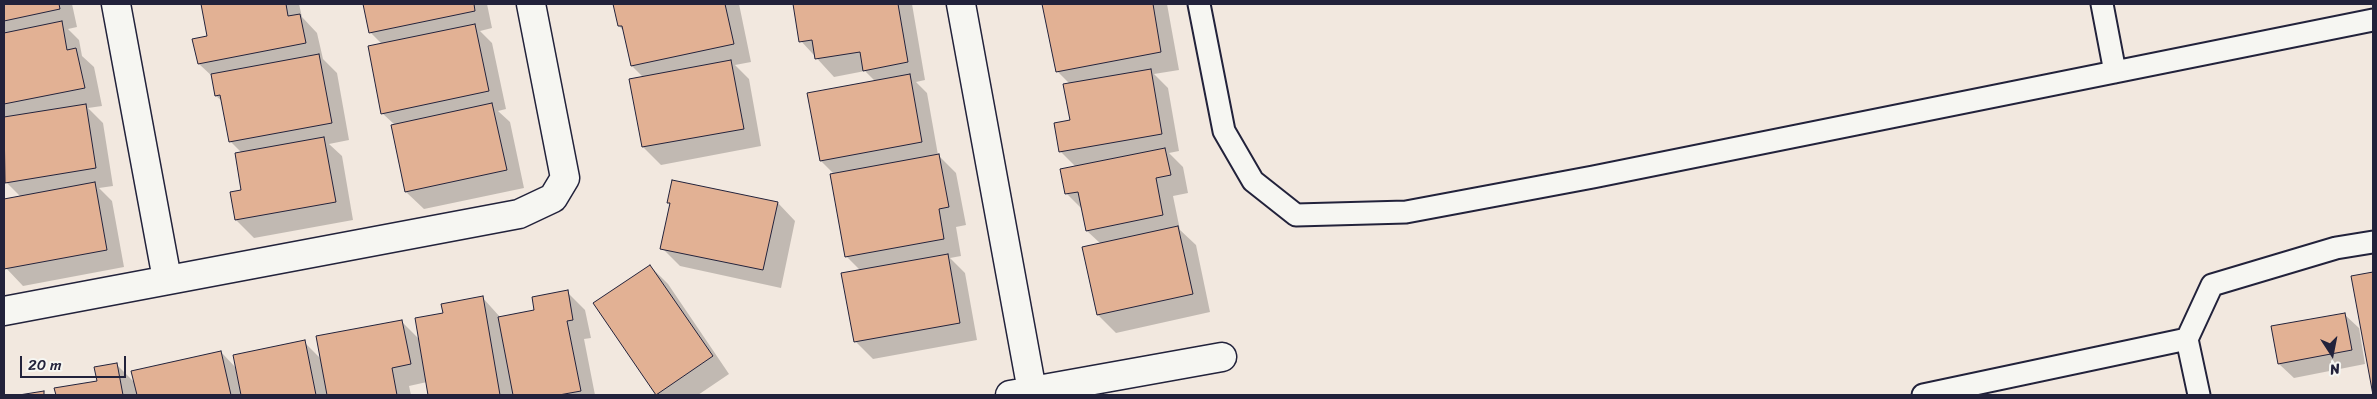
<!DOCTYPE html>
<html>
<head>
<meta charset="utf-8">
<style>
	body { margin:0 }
	#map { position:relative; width:2377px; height:399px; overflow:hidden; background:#f2e8df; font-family:Sriracha,sans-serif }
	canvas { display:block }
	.frame { position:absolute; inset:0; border:5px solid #22223b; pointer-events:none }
	.north { position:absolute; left:2307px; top:329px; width:50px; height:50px; -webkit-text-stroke:4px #f6f6f2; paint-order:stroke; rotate:169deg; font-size:14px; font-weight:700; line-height:20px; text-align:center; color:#22223b }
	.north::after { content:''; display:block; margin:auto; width:18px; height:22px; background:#22223b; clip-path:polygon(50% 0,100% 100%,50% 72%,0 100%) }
	.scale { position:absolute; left:20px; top:356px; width:106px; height:22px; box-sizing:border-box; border:2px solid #22223b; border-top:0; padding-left:6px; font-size:15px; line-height:18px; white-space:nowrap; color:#22223b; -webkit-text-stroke:4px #f6f6f2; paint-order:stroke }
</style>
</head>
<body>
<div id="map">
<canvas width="2377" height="399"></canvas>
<div class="frame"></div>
<div class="north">N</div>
<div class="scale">20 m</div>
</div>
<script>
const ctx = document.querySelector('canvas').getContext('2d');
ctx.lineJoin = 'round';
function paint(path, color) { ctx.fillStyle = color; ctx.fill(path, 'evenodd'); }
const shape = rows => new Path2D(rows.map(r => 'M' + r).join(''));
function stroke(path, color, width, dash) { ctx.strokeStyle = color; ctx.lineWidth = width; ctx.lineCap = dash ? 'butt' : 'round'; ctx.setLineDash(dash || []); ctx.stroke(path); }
paint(shape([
	[4,4,72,4,77,27,68,29,79,40,82,56,94,67,102,106,88,108,103,123,113,186,99,188,112,201,124,267,23,286,6,268,4,200,21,197,6,182,4,165],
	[202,4,299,4,302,17,317,33,323,59,337,73,349,140,329,144,342,156,353,220,254,238,236,220,232,193,243,191,242,153,230,141,223,102,216,96,213,77,199,64,209,37],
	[364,4,487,4,492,28,480,31,492,43,506,109,498,111,510,122,524,188,424,209,406,192,395,125,382,113,382,44,370,32],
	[615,4,739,4,751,62,735,65,749,79,761,146,661,165,643,147,644,78,632,66,624,31,619,26],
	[794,4,912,4,925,80,916,82,927,93,938,155,956,173,966,225,956,227,961,256,950,258,965,273,977,340,873,359,855,341,861,271,846,256,835,175,821,161,876,82,865,71,834,77,801,41],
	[1043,4,1167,4,1179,70,1154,74,1168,88,1179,151,1169,153,1183,167,1188,193,1173,196,1180,230,1196,245,1210,312,1116,333,1098,315,1084,248,1101,244,1087,231,1083,210,1067,194,1076,167,1060,151,1071,121,1070,84,1057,71],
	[668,202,778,203,795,221,781,288,680,266,662,248,671,205],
	[650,266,668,284,729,374,698,395,657,394],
	[2373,273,2373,390,2352,277],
	[567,292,585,310,591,338,584,339,595,395,430,395,427,382,409,386,411,395,57,395,56,389,98,382,116,364,136,384,221,352,237,369,304,342,321,359,401,321,420,340,444,314,482,297,500,317,536,311],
	[2344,314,2359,328,2365,364,2294,378,2279,364]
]), '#0003');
const building = shape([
	[4,4,59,4,60,9,4,21,4,4],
	[201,4,286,4,288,16,300,14,306,43,198,64,192,39,207,36,201,4],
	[363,4,474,4,475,11,369,33,363,4],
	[613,4,725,4,734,44,631,66,622,26,618,26,613,4],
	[793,4,898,4,908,62,863,71,860,52,815,59,812,40,799,42,793,4],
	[1042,4,1153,4,1161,52,1056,72,1042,4],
	[62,21,67,50,76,48,85,88,4,104,4,33,62,21],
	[475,24,489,91,381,114,368,46,475,24],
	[319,54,332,123,229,142,220,95,215,96,211,74,319,54],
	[731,60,744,129,642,147,629,79,731,60],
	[1151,69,1162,134,1059,152,1054,123,1070,120,1063,84,1151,69],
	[910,74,922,142,820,161,807,93,910,74],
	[492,103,507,170,405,192,391,125,492,103],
	[86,104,96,168,5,183,4,117,86,104],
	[324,137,336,202,235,220,230,192,241,190,235,153,324,137],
	[1165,148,1171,175,1156,178,1163,215,1086,231,1078,192,1065,194,1060,169,1165,148],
	[939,154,949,207,939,209,944,239,845,257,830,174,939,154],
	[672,180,778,202,763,270,660,249,670,203,667,203,672,180],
	[95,182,107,250,4,269,4,199,95,182],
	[1178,226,1193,294,1097,315,1082,247,1178,226],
	[948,254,960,323,854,342,841,273,948,254],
	[650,265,713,356,656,395,593,303,650,265],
	[2373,272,2373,395,2351,276,2373,272],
	[568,290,573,320,567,321,581,391,559,395,513,395,498,317,534,310,532,297,568,290],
	[483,296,500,395,428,395,415,318,443,313,441,304,483,296],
	[2345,313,2352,350,2278,364,2271,326,2345,313],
	[402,320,411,364,392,368,397,395,327,395,316,336,402,320],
	[305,340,316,395,241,395,233,355,305,340],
	[221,351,231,395,137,395,131,371,221,351],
	[117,363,123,395,56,395,54,388,97,381,94,367,117,363],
	[44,391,44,395,19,395,44,391]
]);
paint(building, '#e2b194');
stroke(building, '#22223b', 1);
const service = shape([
	[1199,4,1224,131,1253,181,1296,215,1406,212,1593,177,2373,20],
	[2102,4,2115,72],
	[1923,395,2187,339],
	[2199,395,2187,339,2212,285,2336,248,2373,242]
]);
const minor = shape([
	[116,4,167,279],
	[961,4,1032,391],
	[4,311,519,214,553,198,565,178,531,4],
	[1010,395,1222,357]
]);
stroke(service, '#22223b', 25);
stroke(minor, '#22223b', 31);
stroke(service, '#f6f6f2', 21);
stroke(minor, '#f6f6f2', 28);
</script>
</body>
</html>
